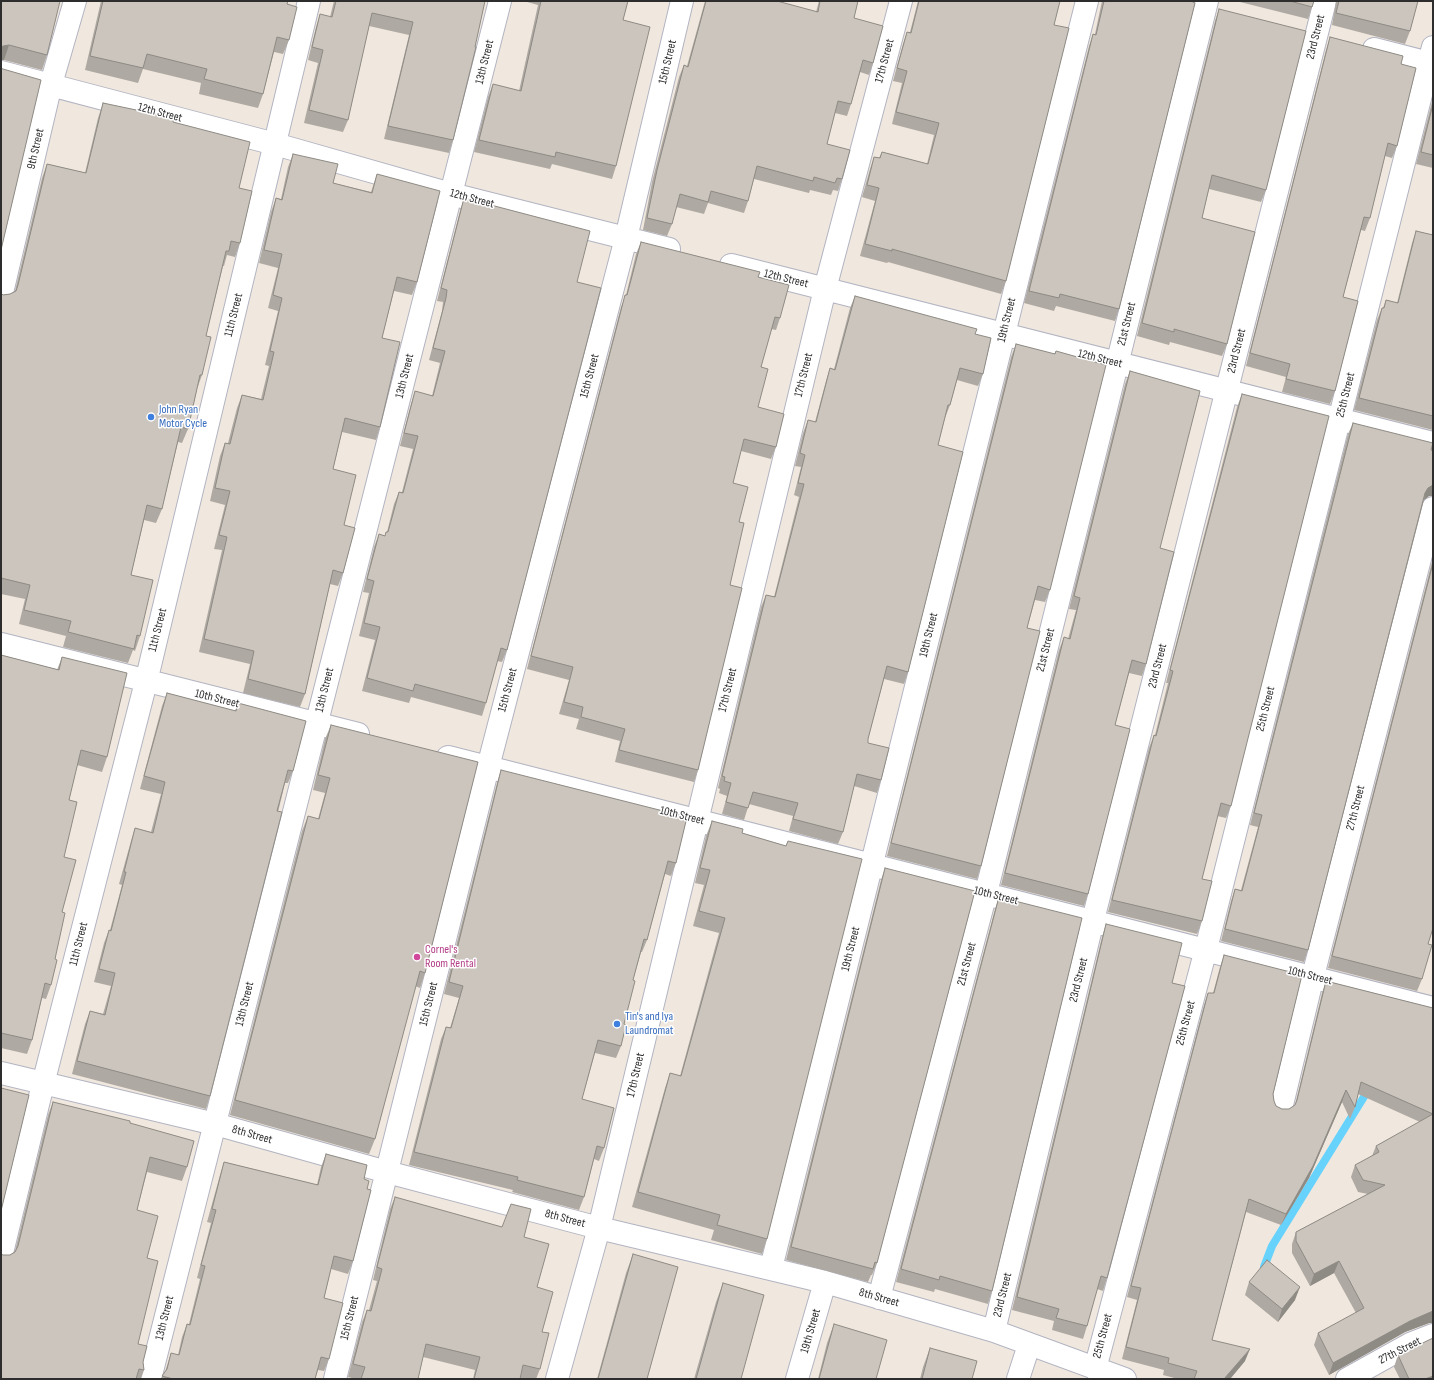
<!DOCTYPE html>
<html>
<head>
<meta charset="utf-8">
<style>
	body { margin:0 }
	#map { position:relative; width:1434px; height:1380px; overflow:hidden; background:#f0e8de; font-family:"Sofia Sans Condensed",sans-serif }
	canvas { display:block }
	.frame { position:absolute; inset:0; border:2px solid #2d2d2d; pointer-events:none }
</style>
</head>
<body>
<div id="map">
<canvas width="1434" height="1380"></canvas>
<div class="frame"></div>
</div>
<script>
const ctx = document.querySelector('canvas').getContext('2d');
ctx.lineJoin = 'round';
const shape = rows => new Path2D(rows.map(r => 'M' + r).join(''));
function stroke(path, color, width, dash) { ctx.strokeStyle = color; ctx.lineWidth = width; ctx.lineCap = dash ? 'butt' : 'round'; ctx.setLineDash(dash || []); ctx.stroke(path); }
function paint(path, color) { ctx.fillStyle = color; ctx.fill(path, 'evenodd'); }
function drawText(font, color, halo, rows, align = 'center') {
  ctx.font = font + ' "Sofia Sans Condensed",sans-serif'; ctx.lineWidth = 3; ctx.setLineDash([]); ctx.textBaseline = 'middle'; ctx.strokeStyle = halo; ctx.fillStyle = color; for (const [text, x, y, turn = 0] of rows) {
    ctx.save(); ctx.translate(x, y); ctx.rotate((+turn || 0) * Math.PI / 180); ctx.textAlign = isNaN(turn) ? turn : align; if (halo) ctx.strokeText(text, 0, 0); ctx.fillText(text, 0, 0); ctx.restore();
  }
}
stroke(shape([
	[1264,1267,1272,1246,1370,1087]
]), '#67d2fc', 8);
const minor = shape([
	[1374,49,1433,64],
	[1,72,275,144,451,194,669,249],
	[731,265,1433,443],
	[1,297,51,84,75,1],
	[1,644,358,734],
	[448,757,1433,1008],
	[1,1073,215,1124,387,1172,599,1228,825,1282,994,1331,1125,1379],
	[1281,1109,1313,976,1433,508],
	[1,1257,43,1084,146,682,309,1],
	[771,1268,1087,1],
	[879,1298,986,893,1207,1],
	[994,1331,1093,920,1325,1],
	[1095,1369,1206,949,1433,47],
	[150,1379,500,1],
	[335,1379,488,767,626,238,682,1],
	[557,1379,599,1228,825,289,901,1],
	[797,1379,825,1282],
	[1018,1379,1029,1345],
	[1347,1379,1410,1344,1433,1335]
]);
stroke(minor, '#b2b4c2', 24);
stroke(minor, '#fff', 22);
paint(shape([
	[1,1,47,55,42,70,4,60,1,60],
	[101,1,288,1,287,4,289,40,283,54,274,52,263,94,258,108,199,94,201,83,143,69,138,83,85,70],
	[334,1,485,1,453,140,449,153,384,139,409,35,369,26,348,120,343,132,304,123,318,63,308,60,316,27,320,14,330,17],
	[527,1,628,1,623,20,616,166,612,179,552,164,550,169,474,152,488,97,493,84,519,91,538,5,527,2],
	[705,1,777,1,816,12,819,1,858,1,854,18,873,63,869,75,860,72,851,104,847,116,835,113,827,144,842,179,838,191,833,190,831,195,810,190,809,193,754,179,748,201,744,213,708,203,704,214,676,207,672,224,667,236,643,230,652,182,679,77,684,65,687,66],
	[918,1,1060,1,1054,25,1006,281,1001,294,888,262,887,263,860,256,875,201,862,197,870,169,874,157,879,158,882,152,927,164,934,135,892,124,902,83,893,81,903,44,907,32,910,32],
	[1102,1,1191,1,1119,309,1115,321,1056,306,1054,311,1024,303,1089,46,1093,34,1095,34],
	[1236,1,1314,1,1308,19],
	[1336,1,1418,1,1410,31,1405,44,1332,25],
	[1219,9,1266,190,1261,202,1209,189,1202,218,1227,344,1222,356,1170,342,1169,345,1137,336,1215,21],
	[1330,37,1401,64,1397,146,1392,158,1385,156,1370,218,1365,231,1361,230,1343,297,1335,391,1330,404,1282,392,1286,377,1246,366,1326,50],
	[1433,98,1433,168,1416,164],
	[103,103,173,122,239,188,240,243,235,257,227,255,224,266,223,266,206,336,202,375,197,389,188,429,182,443,178,442,162,509,156,523,144,520,131,575,140,636,135,651,133,650,128,663,63,647,66,636,19,624,25,599,1,594,1,293,3,295,10,294,15,291,42,178,47,164,85,173,98,118],
	[293,154,333,183,371,192,377,174,417,282,412,295,394,291,382,338,380,427,376,440,342,432,333,469,344,525,343,573,338,586,330,584,305,694,300,707,243,693,250,664,199,652,222,550,214,549,225,505,210,501,220,456,225,443,228,443,237,408,242,395,261,399,269,366,265,365,278,311,268,308,278,268,259,263,271,212,276,198,281,199,288,167],
	[464,198,577,282,507,650,502,662,497,661,486,703,482,716,411,697,409,703,362,691,375,640,359,636,369,593,363,592,374,547,379,534,385,536,386,532,387,532,394,504,399,492,402,492,413,449,400,446,411,404,415,391,432,396,440,363,429,360,442,311,443,302,437,301,460,211],
	[1416,231,1433,235,1433,430,1354,410,1377,320,1382,308,1383,308,1386,300,1397,303,1412,243],
	[641,242,758,277,780,318,776,330,771,329,761,367,758,407,776,447,771,459,741,451,733,483,739,522,730,585,698,770,694,782,615,762,620,741,576,729,579,719,559,714,569,680,527,669,621,307,626,295,636,254],
	[855,296,975,334,983,374,978,386,957,380,950,405,945,418,938,445,908,672,904,684,884,679,868,739,868,743,881,780,877,793,854,786,843,832,838,844,789,831,793,816,749,804,744,820,722,814,727,796,719,793,720,789,718,788,761,607,766,595,774,597,799,497,794,495,801,467,795,466,803,433,808,420,815,422,826,381,830,368,834,369,850,308],
	[1016,344,1054,354,1056,351,1050,590,1045,602,1035,600,1027,628,981,866,977,879,887,856,1011,357],
	[1130,371,1160,548,1146,664,1142,676,1129,673,1115,725,1088,894,1084,906,1001,885,1059,650,1064,637,1068,639,1076,610,1069,609,1125,384],
	[1242,394,1231,806,1226,818,1217,816,1202,879,1202,921,1197,934,1108,912,1149,748,1154,735,1155,735,1168,683,1166,683,1237,407],
	[1353,423,1433,451,1433,496,1429,496,1424,500,1308,950,1304,962,1221,941,1231,901,1235,889,1241,890,1258,827,1250,825,1348,434],
	[1433,558,1433,928,1428,944,1422,979,1417,991,1328,968],
	[1,655,57,670,62,657,107,757,102,772,77,765,69,800,64,857,62,912,51,985,46,999,42,998,32,1040,27,1054,1,1048],
	[167,693,235,711,238,703,293,771,288,783,285,783,210,1096,206,1109,72,1074,85,1024,90,1011,103,1014,111,986,94,982,104,943,109,930,110,930,122,885,119,884,131,841,135,828,151,832,161,794,140,789,162,706],
	[331,725,425,973,420,988,415,986,375,1139,369,1154,230,1115,302,831,308,816,318,819,325,793,313,790,325,739],
	[501,770,676,863,671,876,665,874,647,940,642,952,641,952,633,980,624,1024,621,1046,616,1058,595,1053,582,1099,604,1148,599,1161,594,1159,584,1197,579,1210,512,1192,513,1190,409,1165,441,1039,446,1027,450,1028,459,998,444,994,497,783],
	[712,821,742,833,786,846,788,841,767,1239,762,1254,711,1240,714,1230,632,1207,665,1088,670,1073,680,1076,719,933,693,926,704,885,695,883,706,836],
	[885,868,877,1263,872,1275,871,1275,868,1282,786,1260,881,880],
	[999,897,992,1291,988,1304,935,1289,934,1292,896,1282,995,909],
	[1106,924,1172,983,1107,1278,1103,1291,1097,1289,1087,1326,1083,1339,1052,1330,1054,1321,1012,1310,1102,937],
	[1224,955,1273,1094,1274,1101,1276,1106,1282,1109,1289,1109,1295,1105,1322,993,1326,981,1433,1008,1433,1323,1429,1323,1405,1332,1329,1375,1314,1345,1318,1333,1356,1313,1334,1273,1310,1286,1292,1253,1292,1244,1296,1232,1368,1194,1358,1192,1351,1177,1355,1165,1372,1156,1376,1146,1420,1122,1358,1094,1355,1107,1350,1119,1342,1102,1309,1178,1281,1225,1246,1212,1212,1340,1245,1361,1230,1379,1178,1379,1163,1375,1164,1370,1122,1359,1137,1300,1127,1297,1204,1005,1208,993,1213,993,1220,967],
	[53,1102,130,1123,187,1167,182,1181,147,1172,137,1210,147,1258,138,1344,143,1362,144,1370,141,1379,1,1379,3,1255,10,1255,15,1251,48,1115],
	[326,1154,364,1179,367,1189,353,1261,348,1274,331,1269,324,1298,329,1359,324,1371,318,1370,315,1379,161,1379,162,1376,165,1372,171,1353,178,1355,182,1337,187,1324,189,1324,200,1279,197,1278,211,1223,207,1222,220,1175,224,1162,317,1185,321,1167],
	[395,1197,524,1237,537,1287,542,1332,540,1369,536,1379,523,1379,520,1378,520,1379,473,1379,475,1370,423,1357,418,1379,356,1379,348,1377,362,1322,367,1310,369,1310,377,1281,373,1280,390,1209],
	[633,1254,647,1379,597,1379,626,1273],
	[1249,1282,1295,1300,1278,1322,1245,1295],
	[723,1283,741,1379,694,1379,716,1302],
	[834,1324,876,1379,818,1379,827,1343],
	[930,1348,972,1379,920,1379,923,1367],
	[1398,1355,1433,1379,1400,1379,1394,1367]
]), '#afa9a3');
paint(shape([
	[9,45,4,60,1,60,1,47,3,46],
	[1433,485,1433,496,1429,496,1424,500,1425,493,1428,488],
	[1346,1090,1342,1102,1309,1178,1281,1225,1286,1214],
	[1339,1261,1334,1273,1310,1286,1314,1274],
	[1300,1287,1295,1300,1278,1322,1282,1309],
	[1433,1311,1433,1323,1429,1323,1405,1332,1329,1375,1333,1363,1410,1321],
	[1250,1349,1245,1361,1230,1379,1224,1379],
	[1433,1376,1433,1379,1425,1379]
]), '#8e8a84');
const building = shape([
	[1,1,60,1,47,55,9,45,3,46,1,47,1,1],
	[103,1,288,1,287,4,297,7,289,40,277,37,263,94,204,79,207,69,147,54,143,68,90,56,103,1],
	[336,1,485,1,475,47,476,47,453,140,388,126,413,22,372,13,348,120,309,110,323,50,312,47,320,14,332,17,336,1],
	[541,1,628,1,623,20,650,27,616,166,556,152,555,157,479,140,493,84,521,91,541,1],
	[706,1,777,1,818,12,820,1,858,1,854,18,883,26,873,63,863,60,851,104,838,101,827,144,850,150,842,179,837,178,835,183,814,177,813,181,757,166,748,201,711,191,708,202,680,194,672,224,647,218,657,170,684,65,688,67,706,1],
	[919,1,1060,1,1054,25,1069,28,1006,281,892,249,892,251,865,244,879,188,867,185,874,157,880,158,882,152,928,164,939,123,896,112,907,71,897,68,907,32,911,33,919,1],
	[1104,1,1191,1,1195,3,1119,309,1060,294,1059,298,1029,291,1093,34,1096,35,1104,1],
	[1290,1,1314,1,1312,7,1290,1],
	[1339,1,1418,1,1410,31,1336,13,1339,1],
	[1219,9,1306,31,1266,190,1212,175,1202,218,1255,232,1227,344,1174,329,1174,332,1142,323,1219,9],
	[1330,37,1403,56,1401,64,1416,68,1397,146,1388,143,1370,218,1364,217,1343,297,1358,301,1335,391,1286,379,1290,364,1250,353,1330,37],
	[1,68,3,69,41,80,1,250,1,68],
	[103,103,174,118,173,122,250,142,239,188,252,191,240,243,231,241,229,251,226,251,206,336,211,337,202,375,200,375,188,429,181,427,162,509,147,505,131,575,153,580,140,636,137,635,134,649,68,632,71,621,24,610,30,585,1,578,1,293,3,295,10,294,16,291,18,285,47,164,86,173,103,103],
	[1433,104,1433,155,1421,152,1433,104],
	[293,154,338,164,333,183,372,193,377,174,440,191,417,282,397,277,382,338,400,342,380,427,345,418,333,469,356,475,344,525,355,528,343,573,333,570,305,694,248,679,254,651,204,639,227,537,219,535,230,491,215,488,225,443,230,444,242,395,263,400,274,352,270,351,282,298,273,295,282,254,264,250,276,198,282,200,293,154],
	[464,198,590,231,577,282,601,288,507,650,501,648,486,703,415,684,413,691,367,678,380,627,364,623,374,581,367,579,379,534,385,536,386,532,388,532,399,492,403,493,418,436,404,433,415,391,433,396,445,351,433,348,446,298,447,290,441,288,464,198],
	[1416,231,1433,235,1433,416,1359,398,1382,308,1384,308,1386,300,1398,303,1416,231],
	[641,242,760,272,758,277,789,285,780,318,775,317,761,367,768,369,758,407,784,414,776,447,744,439,733,483,748,487,739,522,744,523,730,585,742,588,698,770,619,750,625,729,581,717,583,707,564,702,573,667,531,656,625,295,627,295,641,242],
	[855,296,977,329,975,334,991,338,983,374,960,368,950,405,948,405,938,445,963,452,908,672,887,666,868,739,868,743,889,748,881,780,857,774,843,832,793,819,798,803,753,792,748,808,726,802,731,783,724,781,725,777,722,776,766,595,775,597,804,484,798,483,805,455,800,453,808,420,816,422,830,368,835,370,855,296],
	[1016,344,1055,354,1056,351,1106,365,1050,590,1038,586,1027,628,1040,631,981,866,891,843,1016,344],
	[1130,371,1200,391,1160,548,1174,552,1146,664,1132,660,1115,725,1130,729,1088,894,1005,873,1064,637,1070,639,1080,598,1074,596,1130,371],
	[1242,394,1329,416,1231,806,1221,803,1202,879,1212,881,1202,921,1112,900,1154,735,1156,736,1167,694,1173,671,1170,670,1242,394],
	[1353,423,1433,443,1431,450,1433,451,1433,485,1428,488,1425,493,1308,950,1225,929,1235,889,1242,891,1262,815,1254,813,1353,423],
	[1433,563,1433,928,1428,944,1432,945,1422,979,1332,956,1433,563],
	[1,655,59,670,62,657,127,673,107,757,81,750,69,800,77,802,64,857,76,860,62,912,65,913,55,959,57,960,51,985,45,983,32,1040,1,1033,1,655],
	[167,693,236,711,238,703,306,721,293,771,288,770,277,811,282,812,210,1096,77,1061,90,1011,105,1015,115,973,99,969,109,930,111,931,126,872,124,872,135,828,153,833,165,782,144,776,167,693],
	[331,725,478,762,425,973,420,971,375,1139,235,1100,308,816,319,819,330,778,318,775,331,725],
	[501,770,687,817,676,863,668,861,647,940,644,939,633,980,635,981,624,1024,626,1025,621,1046,598,1040,582,1099,614,1108,604,1148,597,1146,584,1197,517,1180,518,1177,414,1152,446,1027,451,1028,463,986,449,982,501,770],
	[712,821,743,829,742,833,786,846,788,841,862,859,767,1239,717,1225,720,1215,638,1192,670,1073,681,1076,725,918,699,911,710,870,700,868,712,821],
	[885,868,975,891,877,1263,875,1262,873,1269,791,1247,885,868],
	[999,897,1082,918,992,1291,940,1276,939,1280,901,1269,999,897],
	[1106,924,1182,943,1172,983,1185,986,1107,1278,1101,1276,1087,1326,1056,1318,1059,1309,1017,1297,1106,924],
	[1224,955,1302,975,1273,1094,1274,1101,1276,1106,1282,1109,1289,1109,1295,1105,1297,1100,1326,981,1433,1008,1433,1114,1361,1082,1355,1107,1346,1090,1313,1166,1286,1214,1249,1199,1212,1340,1250,1349,1224,1379,1194,1379,1197,1371,1168,1363,1169,1358,1126,1347,1141,1288,1131,1286,1208,993,1214,993,1224,955],
	[1,1088,29,1095,1,1211,1,1088],
	[53,1102,130,1121,130,1123,194,1141,187,1167,150,1157,137,1210,158,1216,147,1258,158,1261,138,1344,147,1346,143,1362,144,1370,139,1369,136,1379,1,1379,1,1254,3,1255,10,1255,15,1252,18,1246,53,1102],
	[1433,1114,1433,1311,1410,1321,1333,1363,1318,1333,1364,1308,1339,1261,1314,1274,1296,1241,1296,1232,1385,1185,1363,1180,1355,1165,1379,1152,1376,1146,1433,1114],
	[326,1154,367,1165,364,1179,369,1181,367,1189,371,1190,353,1261,334,1256,324,1298,343,1303,329,1359,321,1357,315,1379,173,1379,162,1376,167,1369,171,1353,179,1355,187,1324,190,1325,205,1266,201,1265,216,1210,212,1209,224,1162,318,1185,326,1154],
	[395,1197,502,1227,511,1204,531,1209,524,1237,549,1244,537,1287,553,1292,542,1332,549,1333,540,1369,523,1365,520,1379,474,1379,480,1357,426,1344,418,1379,361,1379,365,1367,353,1364,367,1310,371,1311,382,1269,377,1267,395,1197],
	[633,1254,678,1267,647,1379,598,1379,633,1254],
	[1267,1260,1300,1287,1282,1309,1249,1282,1267,1260],
	[723,1283,764,1295,741,1379,696,1379,723,1283],
	[834,1324,887,1340,876,1379,819,1379,834,1324],
	[1433,1338,1433,1376,1425,1379,1409,1379,1398,1355,1433,1338],
	[930,1348,977,1361,972,1379,922,1379,930,1348]
]);
paint(building, '#cbc5bd');
stroke(building, '#8e8a84', 1);
for (const [x, y, r, color] of [
	[151,417,4,"#3f7fe0"],
	[417,957,4,"#d1479c"],
	[617,1024,4,"#3f7fe0"]
]) { const dot = new Path2D(); dot.arc(x, y, r, 0, 2 * Math.PI); ctx.fillStyle = color; ctx.fill(dot); stroke(dot, '#fff', 1.5); }
drawText('12px', '#2d2d2d', '#fff', [
	["23rd Street",1316,37,-76],
	["17th Street",885,61,-75],
	["13th Street",485,62,-76],
	["15th Street",668,62,-77],
	["12th Street",160,113,15],
	["9th Street",36,149,-77],
	["12th Street",472,199,15],
	["12th Street",786,279,14],
	["11th Street",234,315,-76],
	["19th Street",1007,320,-76],
	["21st Street",1127,324,-76],
	["23rd Street",1237,351,-76],
	["12th Street",1100,359,14],
	["17th Street",804,375,-76],
	["13th Street",405,376,-76],
	["15th Street",590,376,-75],
	["25th Street",1346,395,-76],
	["11th Street",158,630,-76],
	["19th Street",929,635,-76],
	["21st Street",1046,650,-76],
	["23rd Street",1158,666,-76],
	["13th Street",325,690,-76],
	["15th Street",508,690,-75],
	["17th Street",728,690,-76],
	["10th Street",217,699,14],
	["25th Street",1266,709,-76],
	["27th Street",1356,808,-76],
	["10th Street",682,816,14],
	["10th Street",996,896,14],
	["11th Street",79,944,-76],
	["19th Street",851,949,-76],
	["21st Street",967,964,-75],
	["10th Street",1310,976,14],
	["23rd Street",1079,980,-76],
	["13th Street",245,1004,-76],
	["15th Street",429,1004,-76],
	["25th Street",1186,1023,-75],
	["17th Street",636,1075,-77],
	["8th Street",252,1135,16],
	["8th Street",565,1219,15],
	["23rd Street",1003,1295,-76],
	["8th Street",879,1298,16],
	["13th Street",165,1318,-76],
	["15th Street",350,1318,-76],
	["19th Street",811,1331,-74],
	["25th Street",1103,1336,-75],
	["27th Street",1400,1351,-27]
]);
drawText('12px', '#366cbe', '#fff', [
	["John Ryan",159,410],
	["Motor Cycle",159,424],
	["Tin's and Iya",625,1017],
	["Laundromat",625,1031]
], 'left');
drawText('12px', '#b23c85', '#fff', [
	["Cornel's",425,950],
	["Room Rental",425,964]
], 'left');
</script>
</body>
</html>
